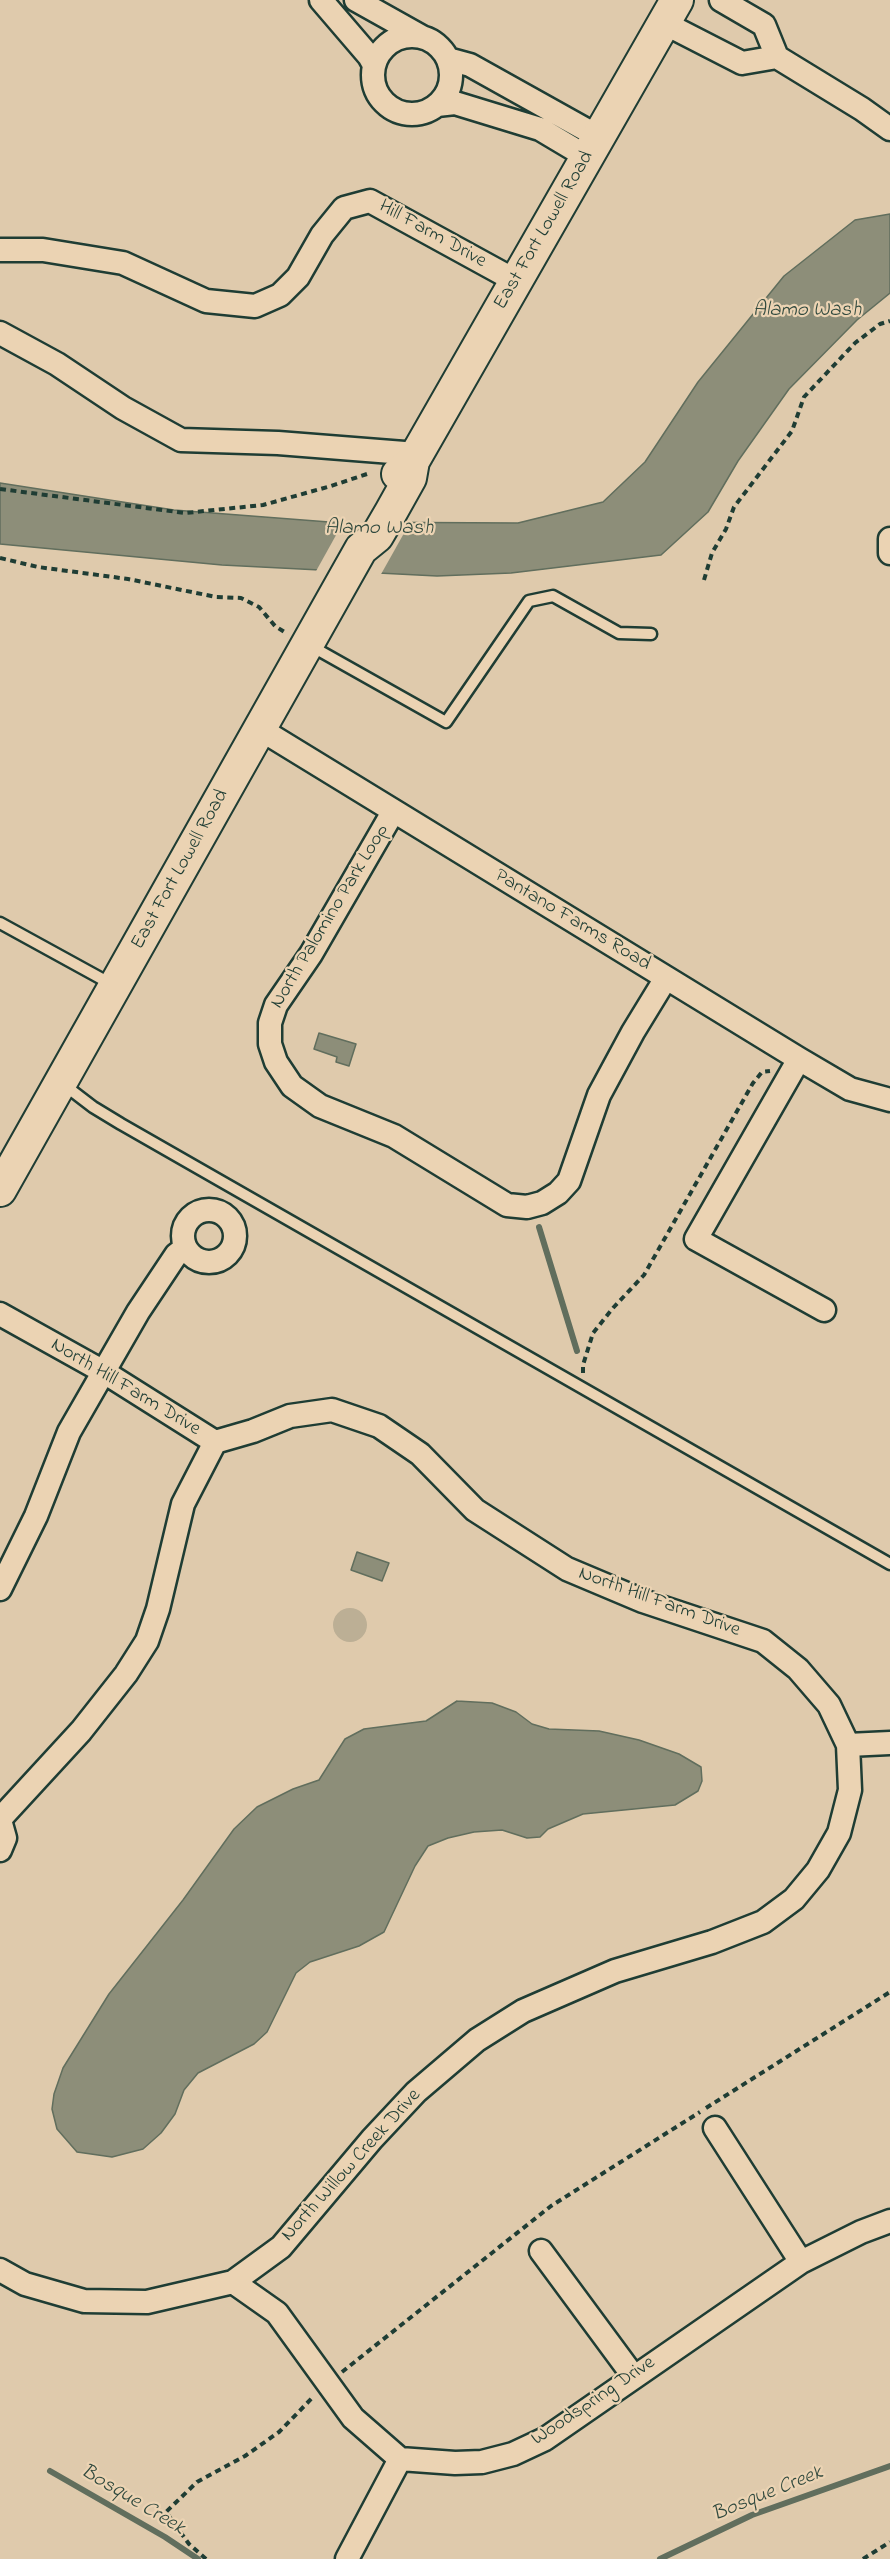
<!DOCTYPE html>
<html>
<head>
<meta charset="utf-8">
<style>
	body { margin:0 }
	canvas { display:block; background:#dfcaac }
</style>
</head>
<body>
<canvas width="890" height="2559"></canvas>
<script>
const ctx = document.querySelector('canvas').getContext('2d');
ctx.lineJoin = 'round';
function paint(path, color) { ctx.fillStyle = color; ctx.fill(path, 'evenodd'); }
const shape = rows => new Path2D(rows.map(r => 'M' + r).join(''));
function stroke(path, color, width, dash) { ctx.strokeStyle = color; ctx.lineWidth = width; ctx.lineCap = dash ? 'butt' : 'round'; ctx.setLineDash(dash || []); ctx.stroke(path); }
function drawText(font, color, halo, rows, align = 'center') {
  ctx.font = font + ' "Indie Flower",sans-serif'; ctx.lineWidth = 4.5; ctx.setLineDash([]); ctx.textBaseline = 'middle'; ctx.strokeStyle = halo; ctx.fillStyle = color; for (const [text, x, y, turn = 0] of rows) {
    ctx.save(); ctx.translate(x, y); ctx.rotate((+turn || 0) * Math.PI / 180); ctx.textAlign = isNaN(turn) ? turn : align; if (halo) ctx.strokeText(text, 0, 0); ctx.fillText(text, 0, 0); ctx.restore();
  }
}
paint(shape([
	'333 1625a17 17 0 1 1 34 0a17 17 0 1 1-34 0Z'
]), '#bcaf95');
const water = shape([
	[890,214,890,293,857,320,789,389,738,461,708,512,661,555,511,573,437,576,222,565,0,544,0,483,174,510,329,522,518,523,603,502,645,462,698,382,784,276,855,220,890,214],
	[319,1033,356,1044,349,1066,336,1062,337,1057,314,1049,319,1033],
	[357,1552,389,1563,382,1581,351,1570,357,1552],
	[457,1701,492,1703,516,1712,532,1724,549,1729,599,1731,639,1740,679,1754,701,1767,702,1781,698,1791,675,1805,583,1814,548,1829,540,1837,527,1838,502,1830,474,1832,448,1838,428,1846,415,1866,384,1932,359,1946,310,1962,296,1973,267,2032,254,2044,198,2073,184,2090,175,2114,161,2133,143,2149,112,2157,77,2152,57,2129,52,2109,54,2094,63,2068,109,1994,183,1900,234,1829,257,1807,293,1789,319,1780,345,1739,364,1729,426,1721,457,1701]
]);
paint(water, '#8d8e79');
stroke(water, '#616e5d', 1.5);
paint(shape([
	[345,519,412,519,380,576,315,573]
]), '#dfcaac');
stroke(shape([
	[539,1227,577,1351],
	[50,2471,165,2537,198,2559],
	[660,2559,752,2515,890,2466]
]), '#616e5d', 6);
const lane = shape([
	[311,646,446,722,529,601,553,596,619,633,651,634],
	[0,923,113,985],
	[63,1084,93,1107,121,1124,890,1564]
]);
const street = shape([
	[321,0,369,56,374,65],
	[356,0,424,38],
	[721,0,764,25,777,57,862,109,890,129],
	[664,23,742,63,777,57],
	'373 75a39 39 0 1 1 78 0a39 39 0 1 1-78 0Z',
	[448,59,470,65,599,137],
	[437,105,455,103,540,129,587,157],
	[0,250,43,250,123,263,206,301,255,306,280,295,298,277,322,235,344,208,370,201,516,281],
	[0,333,57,364,123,408,181,440,278,443,417,454],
	[890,539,890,553],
	[260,729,799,1059,850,1089,890,1100],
	[393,812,311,954,276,1005,270,1023,270,1044,276,1062,292,1086,320,1106,394,1136,507,1205,527,1207,542,1203,558,1193,569,1181,599,1095,633,1032,666,978],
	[799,1059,696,1239,824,1310],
	'183 1236a26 26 0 1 1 52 0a26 26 0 1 1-52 0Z',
	[0,1314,104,1372,215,1442,253,1431,290,1416,332,1410,379,1426,420,1454,475,1510,567,1569,643,1601,763,1641,798,1669,829,1705,848,1745,850,1790,839,1833,818,1870,794,1899,763,1922,712,1942,615,1971,523,2011,477,2040,416,2092,372,2139,281,2247,233,2282,147,2302,84,2301,25,2284,0,2270],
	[0,1589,36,1516,69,1432,138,1312,176,1255,185,1248],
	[848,1745,890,1743],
	[0,1819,81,1731,126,1674,147,1641,158,1609,183,1504,215,1442],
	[0,1820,5,1838,0,1850],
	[715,2128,801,2262],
	[541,2251,634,2377],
	[233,2282,277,2313,353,2418,400,2459,455,2463,482,2462,513,2454,545,2439,801,2262,861,2232,890,2221],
	[347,2559,400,2459]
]);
const secondary = shape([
	[398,474,413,461,677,0],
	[0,1190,361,549,377,536,391,512,410,478,413,461]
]);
stroke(lane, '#1f3d34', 15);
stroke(street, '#1f3d34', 27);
stroke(secondary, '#1f3d34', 36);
stroke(shape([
	[0,489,185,513,263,505,331,486,370,473],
	[0,558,38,567,128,579,216,597,241,598,259,607,275,626,286,633],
	[704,580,712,553,726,529,734,507,792,431,804,397,855,343,880,324,890,321],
	[583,1373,583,1365,593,1333,613,1308,644,1275,753,1083,762,1072,770,1071],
	[706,2108,890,1992],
	[342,2372,551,2206,700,2112],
	[206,2559,189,2544,166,2512,197,2482,245,2456,279,2432,314,2396],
	[863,2559,890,2542]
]), '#1f3d34', 4, [6, 4.5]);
stroke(lane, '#ebd3b3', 10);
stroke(street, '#ebd3b3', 22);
stroke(secondary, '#ebd3b3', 32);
drawText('20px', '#1f3d34', '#ebd3b3', [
	["East Fort Lowell Road",545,231,-60],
	["Hill Farm Drive",432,235,29],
	["East Fort Lowell Road",181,870,-61],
	["North Palomino Park Loop",331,917,-59],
	["Pantano Farms Road",572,921,31],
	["North Hill Farm Drive",125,1388,31],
	["North Hill Farm Drive",659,1603,20],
	["North Willow Creek Drive",352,2166,-48],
	["Woodspring Drive",594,2402,-34]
]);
drawText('italic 21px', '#30493e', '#ebd3b3', [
	["Alamo Wash",807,312],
	["Alamo Wash",379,530],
	["Bosque Creek",768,2495,-22],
	["Bosque Creek",132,2501,31]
]);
</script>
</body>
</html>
